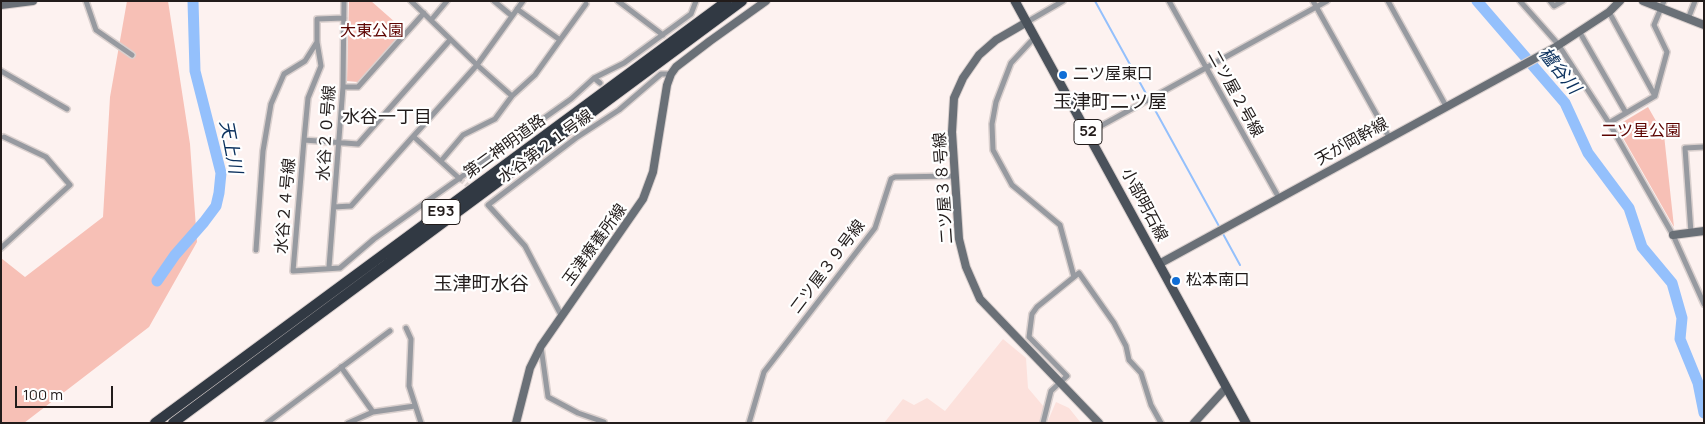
<!DOCTYPE html>
<html>
<head>
<meta charset="utf-8">
<style>
	body { margin:0 }
	#map { position:relative; width:1705px; height:424px; overflow:hidden; background:#fdf2f0; font-family:Manrope,sans-serif }
	canvas { display:block }
	.frame { position:absolute; inset:0; border:2px solid #221c1b; pointer-events:none }
	.scale { position:absolute; left:15px; top:386px; width:98px; height:22px; box-sizing:border-box; border:2px solid #221c1b; border-top:0; padding-left:6px; font-size:15px; line-height:18px; white-space:nowrap; color:#221c1b; -webkit-text-stroke:4px #fff; paint-order:stroke }
</style>
</head>
<body>
<div id="map">
<canvas width="1705" height="424"></canvas>
<div class="frame"></div>
<div class="scale">100 m</div>
</div>
<script>
const ctx = document.querySelector('canvas').getContext('2d');
ctx.lineJoin = 'round';
function paint(path, color) { ctx.fillStyle = color; ctx.fill(path, 'evenodd'); }
const shape = rows => new Path2D(rows.map(r => 'M' + r).join(''));
function stroke(path, color, width, dash) { ctx.strokeStyle = color; ctx.lineWidth = width; ctx.lineCap = dash ? 'butt' : 'round'; ctx.setLineDash(dash || []); ctx.stroke(path); }
function drawText(font, color, halo, rows, align = 'center') {
  ctx.font = font + ' Manrope,"Noto Sans JP",sans-serif'; ctx.lineWidth = 4.5; ctx.setLineDash([]); ctx.textBaseline = 'middle'; ctx.strokeStyle = halo; ctx.fillStyle = color; for (const [text, x, y, turn = 0] of rows) {
    ctx.save(); ctx.translate(x, y); ctx.rotate((+turn || 0) * Math.PI / 180); ctx.textAlign = isNaN(turn) ? turn : align; if (halo) ctx.strokeText(text, 0, 0); ctx.fillText(text, 0, 0); ctx.restore();
  }
}
paint(shape([
	[1003,339,1026,358,1028,388,1044,407,1041,423,884,423,903,399,914,405,927,398,945,411],
	[1056,402,1069,408,1081,423,1047,423]
]), '#fce1dc');
paint(shape([
	[127,1,168,1,190,144,197,242,149,327,24,423,1,423,1,258,25,277,103,217,110,97],
	[349,1,371,1,404,30,358,82,347,81],
	[1648,107,1664,135,1674,227,1618,129,1618,125]
]), '#f7c0b6');
stroke(shape([
	[1095,1,1220,228],
	[1222,232,1240,265]
]), '#94c0fc', 2);
stroke(shape([
	[1477,1,1565,103,1588,153,1629,208,1642,247,1672,283,1682,318,1680,339,1698,383,1704,413],
	[157,281,175,255,204,222,216,206,219,193,221,173,195,71,193,1]
]), '#94c0fc', 11);
stroke(shape([
	[460,179,473,190]
]), '#dcd2d0', 5, [5, 2.5]);
const street = shape([
	[86,1,96,30,132,55],
	[494,1,512,16],
	[618,1,663,35],
	[1169,1,1279,198],
	[1313,1,1389,137],
	[1388,1,1446,106],
	[1520,1,1558,44,1609,123,1673,235,1704,304],
	[1550,1,1554,6,1563,1],
	[1609,12,1655,96,1609,123],
	[432,19,447,1],
	[1688,19,1695,1],
	[1027,22,1063,1],
	[1579,31,1626,113],
	[1035,37,1011,63,996,102,992,124,993,150,1012,185,1060,225,1074,277,1037,307,1032,314,1029,337,1067,376,1051,391,1043,423],
	[450,40,358,144,304,140,293,271,340,268,374,239,571,99,594,78,624,63,691,14,696,1],
	[560,40,586,4],
	[1,71,67,109],
	[594,78,600,83],
	[343,87,358,87,424,13],
	[512,96,477,65,523,1],
	[1655,96,1667,52,1654,25,1664,1],
	[1088,133,1327,1],
	[414,137,460,179],
	[304,140,308,98,321,66,317,42,317,19,344,18],
	[441,161,463,135,495,119,512,96,535,75,560,40,517,9],
	[334,207,351,206,477,65,411,1],
	[1691,233,1685,148,1704,147],
	[1,248,70,185,46,157,4,137],
	[256,250,263,151,271,104,284,74,305,61,317,42],
	[329,267,343,87,344,1],
	[1074,277,1079,273,1114,323,1126,346,1129,360,1141,373,1151,405,1161,423],
	[561,315,525,246,488,205,576,138,619,110,661,74,671,74],
	[406,328,411,339,409,386,421,423],
	[541,347,548,397,578,413,604,422],
	[341,367,373,412],
	[267,423,390,331],
	[348,423,373,412,415,406],
	[749,423,764,372,875,228,891,179,895,177,955,176]
]);
const secondary = shape([
	[1643,1,1704,25],
	[1,5,33,1],
	[1027,22,996,40,979,55,963,78,954,98,952,132,959,239,966,267,980,299,1099,423],
	[1673,235,1704,231],
	[1159,264,1554,48,1609,12,1620,1],
	[516,423,530,368,541,346,643,199,653,172,667,85,671,74,676,67,710,41,766,1],
	[1194,423,1226,388]
]);
const primary = shape([
	[1015,1,1246,423]
]);
const highway = shape([
	[155,423,727,1],
	[173,423,742,1]
]);
stroke(street, '#dad0ce', 8);
stroke(secondary, '#dad0ce', 10);
stroke(primary, '#dad0ce', 11);
stroke(highway, '#dad0ce', 12);
stroke(street, '#979aa0', 5);
stroke(secondary, '#6a7077', 8);
stroke(primary, '#4b525b', 9);
stroke(highway, '#313943', 10);
for (const [x, y, r, color] of [
	[1063,75,5,"#0f6dd6"],
	[1176,281,5,"#0f6dd6"]
]) { const dot = new Path2D(); dot.arc(x, y, r, 0, 2 * Math.PI); ctx.fillStyle = color; ctx.fill(dot); stroke(dot, '#fff', 2); }
for (const [x, y, w] of [
	[1088,132,28],
	[441,212,38]
]) { const box = new Path2D(); box.roundRect(x - w / 2, y - 12.5, w, 25, 4); ctx.fillStyle = '#fff'; ctx.fill(box); stroke(box, '#221c1b', 1); }
drawText('bold 15px', '#221c1b', null, [
	["52",1088,132],
	["E93",441,212]
]);
drawText('16px', '#5d0300', '#fff', [
	["大東公園",372,32],
	["二ツ星公園",1641,132]
]);
drawText('16px', '#221c1b', '#fff', [
	["二ツ屋東口",1073,75],
	["松本南口",1186,281]
], 'left');
drawText('16px', '#221c1b', '#fff', [
	["二ツ屋２号線",1235,94,61],
	["水谷２０号線",327,133,-86],
	["天が岡幹線",1352,142,-29],
	["第二神明道路",505,147,-36],
	["水谷第２１号線",546,147,-36],
	["二ツ屋３８号線",944,188,-94],
	["小部明石線",1144,205,62],
	["水谷２４号線",286,206,-85],
	["玉津療養所線",595,245,-54],
	["二ツ屋３９号線",828,267,-53]
]);
drawText('italic 18px', '#0b305d', '#fff', [
	["櫨谷川",1559,71,51],
	["天上川",230,147,79]
]);
drawText('18px', '#221c1b', '#fff', [
	["水谷一丁目",387,118]
]);
drawText('19px', '#221c1b', '#fff', [
	["玉津町二ツ屋",1110,103],
	["玉津町水谷",481,285]
]);
</script>
</body>
</html>
